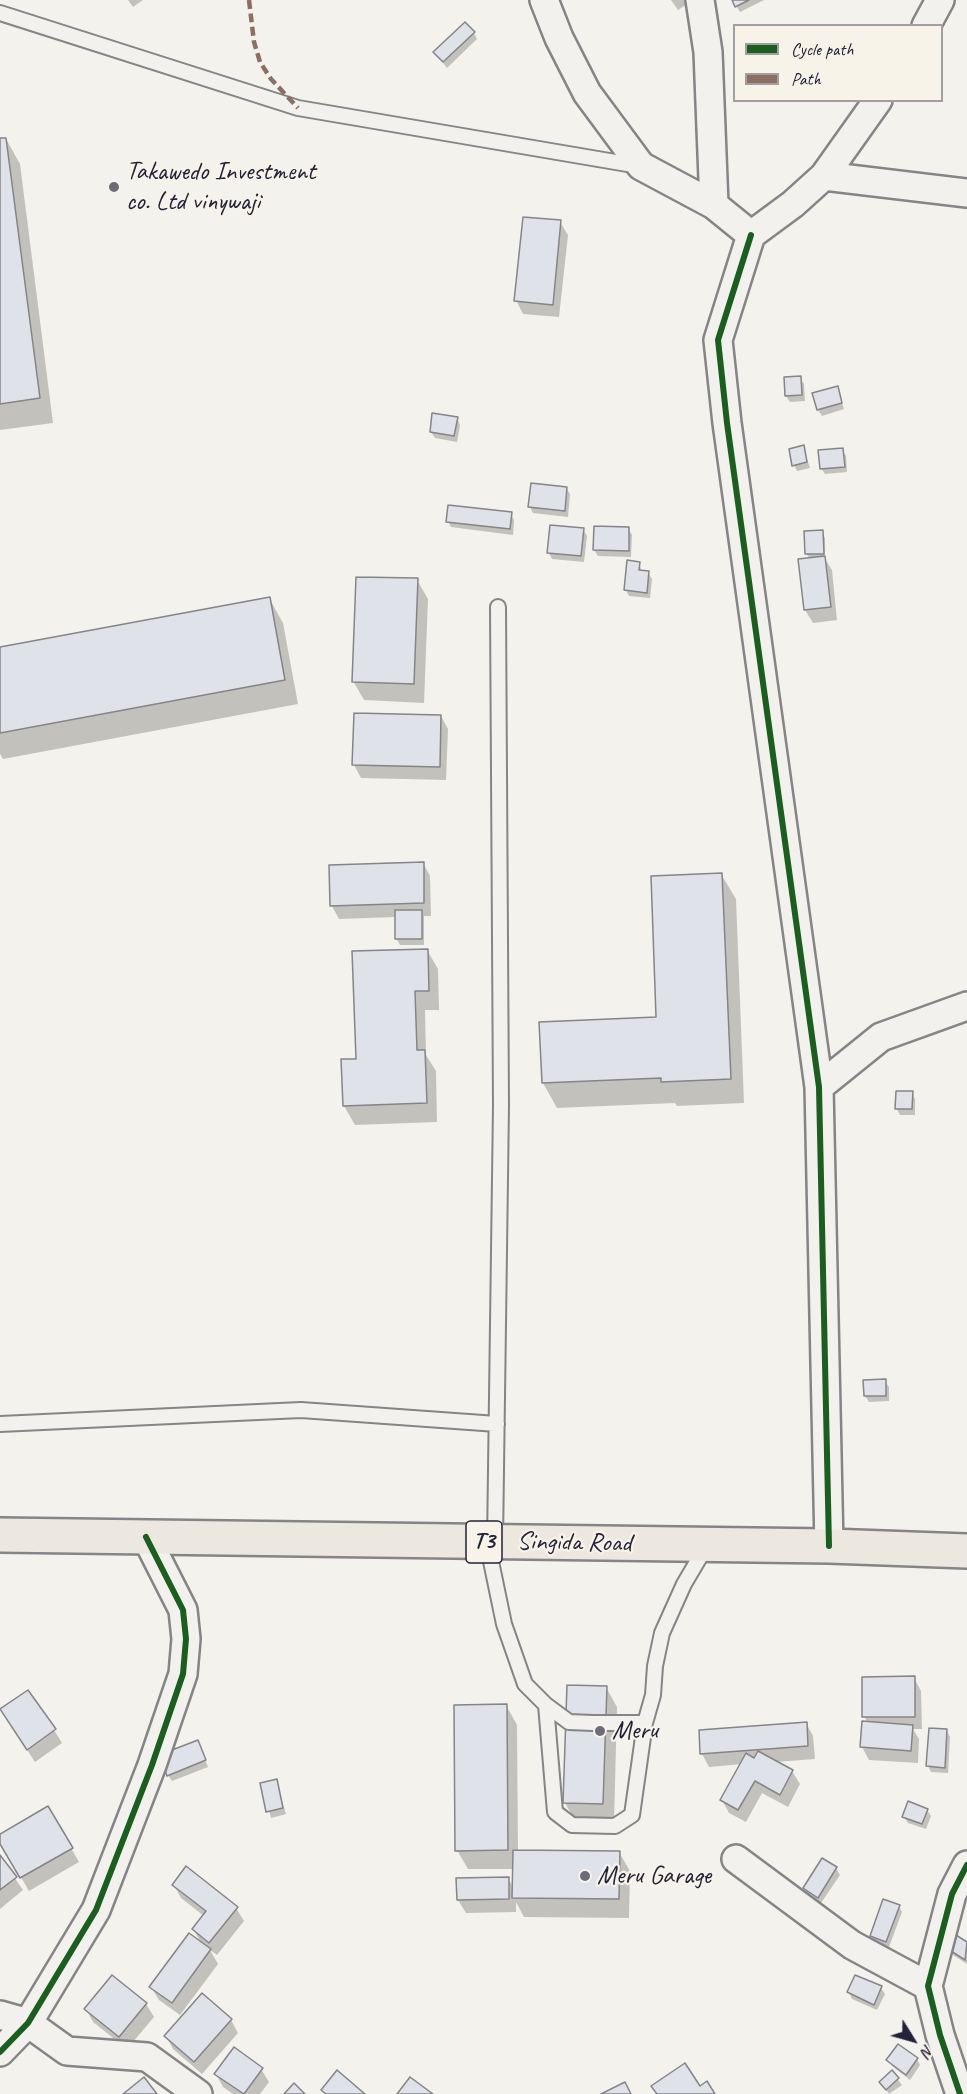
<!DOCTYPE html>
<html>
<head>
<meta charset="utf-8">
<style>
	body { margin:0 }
	#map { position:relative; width:967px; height:2094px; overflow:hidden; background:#f4f2ec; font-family:Caveat,sans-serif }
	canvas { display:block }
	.legend { position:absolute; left:733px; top:24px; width:210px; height:78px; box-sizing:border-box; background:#f7f3e8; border:2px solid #a29fa3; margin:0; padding:8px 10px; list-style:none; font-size:18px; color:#22223b }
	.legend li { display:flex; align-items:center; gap:12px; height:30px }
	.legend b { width:30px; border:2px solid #a29fa3 }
	.north { position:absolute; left:883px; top:2010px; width:60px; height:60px; -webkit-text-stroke:4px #f7f3e8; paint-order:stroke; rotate:127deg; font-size:16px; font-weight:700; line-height:24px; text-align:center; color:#22223b }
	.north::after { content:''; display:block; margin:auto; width:21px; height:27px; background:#22223b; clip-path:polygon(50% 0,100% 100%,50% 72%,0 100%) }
</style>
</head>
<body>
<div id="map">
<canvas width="967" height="2094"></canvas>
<ul class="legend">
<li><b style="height:8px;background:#1b5e20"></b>Cycle path</li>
<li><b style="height:8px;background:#8d6e63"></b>Path</li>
</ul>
<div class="north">N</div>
</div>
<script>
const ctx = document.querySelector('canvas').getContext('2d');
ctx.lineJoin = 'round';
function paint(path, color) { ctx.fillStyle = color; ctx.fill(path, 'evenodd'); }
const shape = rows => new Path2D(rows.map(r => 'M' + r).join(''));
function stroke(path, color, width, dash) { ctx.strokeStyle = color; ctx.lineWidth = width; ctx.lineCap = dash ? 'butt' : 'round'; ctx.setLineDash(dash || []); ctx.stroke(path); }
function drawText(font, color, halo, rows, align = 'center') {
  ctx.font = font + ' Caveat,sans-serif'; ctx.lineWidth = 4.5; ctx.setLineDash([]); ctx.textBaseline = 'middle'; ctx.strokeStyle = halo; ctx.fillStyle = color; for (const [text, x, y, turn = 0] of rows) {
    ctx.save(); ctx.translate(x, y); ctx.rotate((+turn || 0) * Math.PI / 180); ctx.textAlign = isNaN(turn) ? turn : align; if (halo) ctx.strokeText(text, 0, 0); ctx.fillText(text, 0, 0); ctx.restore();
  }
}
paint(shape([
	[128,0,143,0,133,7],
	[671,0,688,0,689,3,678,10],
	[733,0,764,0,740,12],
	[474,33,477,39,447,68,435,52],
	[6,139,20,164,53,423,0,430,0,140],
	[560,222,568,235,559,317,523,314,516,300],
	[800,378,804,384,805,401,790,402,786,396],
	[837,388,844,409,822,416,818,410],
	[457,418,460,425,457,442,435,438,431,432],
	[803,447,810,468,797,471,794,465],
	[842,450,846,456,847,472,825,474,821,468],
	[566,488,570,494,568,517,533,513,530,507],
	[511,514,514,520,513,535,451,527,448,521],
	[628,528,632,535,631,557,598,556,594,550],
	[583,529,587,536,584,562,552,559,549,553],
	[822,532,825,538,825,559,832,570,837,620,813,623,805,610,810,559,806,553],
	[639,563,642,572,648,573,652,579,650,598,629,596,626,590],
	[417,580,428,599,424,703,364,700,353,681],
	[269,598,283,623,298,704,3,759,0,754,0,648],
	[356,714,441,716,448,729,446,780,361,778,354,765],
	[423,863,430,876,431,916,424,916,424,945,400,945,396,938,396,917,339,919,332,906],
	[721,874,736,899,744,1103,677,1106,675,1103,557,1108,543,1083,541,1024,657,1018],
	[427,950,438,969,439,1010,425,1010,426,1055,436,1071,437,1122,355,1125,344,1106,357,1060],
	[912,1093,915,1099,915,1115,900,1115,897,1109],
	[885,1381,889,1387,889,1401,869,1402,865,1396],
	[914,1678,921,1691,922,1729,913,1729,919,1739,918,1763,869,1760,862,1747,868,1723,864,1716],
	[606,1687,617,1707,614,1823,576,1822,565,1803],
	[506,1705,517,1725,518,1851,619,1852,630,1871,629,1918,524,1917,516,1902,516,1912,466,1913,458,1900,458,1880,508,1879,514,1888,514,1869,468,1869,457,1850],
	[1,1710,54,1730,62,1743,35,1762],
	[806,1723,813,1736,815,1759,775,1762,792,1771,800,1784,788,1807,762,1793,746,1822,729,1813,722,1800,742,1764,709,1767,702,1754],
	[947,1731,950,1737,948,1773,931,1772,928,1766],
	[200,1748,208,1767,172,1781,168,1775],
	[276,1781,286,1814,271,1818,262,1784],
	[48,1808,79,1862,29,1891,0,1841,0,1836],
	[927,1810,931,1816,926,1829,908,1823,904,1817],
	[0,1857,23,1890,0,1909],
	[823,1860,836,1868,840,1875,821,1903,808,1894,805,1888],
	[174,1885,236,1908,244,1921,217,1955,210,1950,218,1964,180,2015,159,2000,151,1987,202,1945,194,1930,204,1916,181,1898],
	[899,1906,902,1912,889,1947,875,1942,872,1936],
	[957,1937,967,1944,967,1964,953,1955,949,1949],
	[113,1977,146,2004,154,2017,127,2049,93,2022,86,2009],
	[881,1988,885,1994,877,2010,852,1999,849,1992],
	[231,2020,238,2033,202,2074,173,2049,166,2036],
	[917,2059,920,2065,910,2080,892,2066,888,2060],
	[261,2069,269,2082,260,2094,233,2094,223,2087,216,2074],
	[892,2072,902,2085,889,2094,881,2082]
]), '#0003');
const building = shape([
	[732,0,749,0,735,7,732,0],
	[465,22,475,32,443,62,433,52,465,22],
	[0,138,6,138,40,398,0,404,0,138],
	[523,217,561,220,553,305,514,301,523,217],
	[801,376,802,395,785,396,784,377,801,376],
	[838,386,842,403,817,410,812,393,838,386],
	[432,413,458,417,454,436,430,432,432,413],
	[804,445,807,462,792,466,789,449,804,445],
	[843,448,845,467,820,469,818,450,843,448],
	[531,483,567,487,565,511,528,507,531,483],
	[448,505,512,512,510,529,446,522,448,505],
	[550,525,584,528,581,556,547,553,550,525],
	[594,526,629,527,629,551,593,550,594,526],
	[823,530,824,554,805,554,804,531,823,530],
	[825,556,831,607,804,610,798,559,825,556],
	[627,560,640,562,639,570,649,571,647,593,624,590,627,560],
	[356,577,418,578,414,684,352,682,356,577],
	[270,597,285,680,0,733,0,647,270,597],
	[354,713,441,715,440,767,352,765,354,713],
	[424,862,424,903,330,906,329,865,424,862],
	[722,873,731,1079,661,1082,661,1078,542,1083,539,1022,656,1017,651,876,722,873],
	[395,910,422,910,422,939,395,939,395,910],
	[428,949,429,991,415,991,417,1050,425,1050,427,1103,343,1106,341,1059,356,1059,352,951,428,949],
	[896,1091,913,1091,912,1109,895,1109,896,1091],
	[886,1379,886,1396,864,1396,863,1380,886,1379],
	[915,1676,915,1717,862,1717,862,1677,915,1676],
	[567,1685,607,1686,603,1804,563,1803,567,1685],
	[28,1690,56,1729,27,1750,0,1709,28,1690],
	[507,1704,508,1850,455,1851,454,1705,507,1704],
	[862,1721,913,1725,911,1751,860,1747,862,1721],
	[807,1722,808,1746,700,1754,699,1730,807,1722],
	[929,1728,947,1729,945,1768,926,1766,929,1728],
	[198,1740,206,1760,167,1776,159,1755,198,1740],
	[758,1751,793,1770,780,1795,755,1781,738,1810,720,1800,746,1753,754,1758,758,1751],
	[277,1779,283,1808,266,1812,260,1783,277,1779],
	[908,1801,928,1809,922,1824,902,1817,908,1801],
	[48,1806,73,1848,20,1878,0,1844,0,1834,48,1806],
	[513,1850,620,1851,619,1899,512,1898,513,1850],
	[0,1855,17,1877,0,1890,0,1855],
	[822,1858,837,1867,818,1898,803,1888,822,1858],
	[186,1866,238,1907,209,1943,192,1929,206,1911,172,1885,186,1866],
	[509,1877,509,1899,457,1900,456,1878,509,1877],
	[883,1899,900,1905,886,1942,870,1936,883,1899],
	[189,1933,211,1949,172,2003,149,1987,189,1933],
	[956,1935,967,1942,965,1960,948,1949,956,1935],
	[112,1975,147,2003,119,2037,84,2009,112,1975],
	[855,1975,882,1986,874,2005,847,1992,855,1975],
	[202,1993,232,2019,194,2062,164,2036,202,1993],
	[898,2044,918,2058,906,2075,886,2060,898,2044],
	[234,2047,263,2068,244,2094,214,2074,234,2047],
	[685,2063,700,2086,707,2081,715,2094,657,2094,651,2086,685,2063],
	[337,2070,365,2094,326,2094,321,2090,337,2070],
	[892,2070,899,2078,886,2090,879,2082,892,2070],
	[144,2077,157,2094,123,2094,144,2077],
	[410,2077,433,2094,397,2094,410,2077],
	[625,2082,631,2094,601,2094,625,2082],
	[294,2083,305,2094,284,2094,294,2083]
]);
paint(building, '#e0e2e9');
stroke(building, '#858486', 1.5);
const service = shape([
	[0,13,298,108,639,166],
	[0,1424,301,1410,497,1424],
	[487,1542,504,1624,525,1684,546,1705,569,1722,593,1723,645,1723,653,1695,655,1666,662,1633,684,1584,707,1545],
	[495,1542,501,1105,498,607],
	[546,1705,555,1812,572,1825,615,1826,632,1815,645,1723]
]);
const minor = shape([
	[544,0,559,38,587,93,641,166,714,205,751,235,793,204,824,176,878,100],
	[700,0,708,52,714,205],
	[926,26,940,0],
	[824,176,967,193],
	[751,235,718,340,727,423,819,1087,829,1546],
	[819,1087,881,1037,967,1006],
	[736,1859,852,1945,928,1986],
	[0,2015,28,2023,67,2051,147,2057,198,2094],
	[0,2052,28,2023,96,1910,152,1765,183,1674,186,1639,183,1610,146,1537],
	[960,2094,940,2035,928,1986,952,1894,967,1865]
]);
const trunk = shape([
	[0,1535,829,1546,967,1551]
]);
stroke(service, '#858486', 18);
stroke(minor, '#858486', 32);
stroke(trunk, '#858486', 38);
stroke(service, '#f2f1ed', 14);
stroke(minor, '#f2f1ed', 27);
stroke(trunk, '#ede8df', 33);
stroke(shape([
	[249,0,254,42,260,62,271,79,298,108]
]), '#8d6e63', 4.5, [9, 4.5]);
stroke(shape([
	[751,235,718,340,727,423,819,1087,829,1546],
	[0,2052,28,2023,96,1910,152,1765,183,1674,186,1639,183,1610,146,1537],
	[960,2094,940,2035,928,1986,952,1894,967,1865]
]), '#1b5e20', 6);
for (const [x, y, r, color] of [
	[114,187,6,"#6c6b79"],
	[600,1731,6,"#6c6b79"],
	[585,1876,6,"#6c6b79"]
]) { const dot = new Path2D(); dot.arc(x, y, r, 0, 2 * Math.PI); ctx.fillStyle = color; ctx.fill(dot); stroke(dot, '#f7f3e8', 2); }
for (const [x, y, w] of [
	[484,1542,36]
]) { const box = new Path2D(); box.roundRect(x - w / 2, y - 21, w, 42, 4.5); ctx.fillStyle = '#f7f3e8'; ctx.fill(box); stroke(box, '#22223b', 1.5); }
drawText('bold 24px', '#22223b', null, [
	["T3",484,1542]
]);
drawText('26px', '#22223b', '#f7f3e8', [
	["Takawedo Investment",126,172],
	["co. Ltd vinywaji",126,202],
	["Meru",612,1731],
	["Meru Garage",597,1876]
], 'left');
drawText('26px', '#22223b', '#f7f3e8', [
	["Singida Road",574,1543,1]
]);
</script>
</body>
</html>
